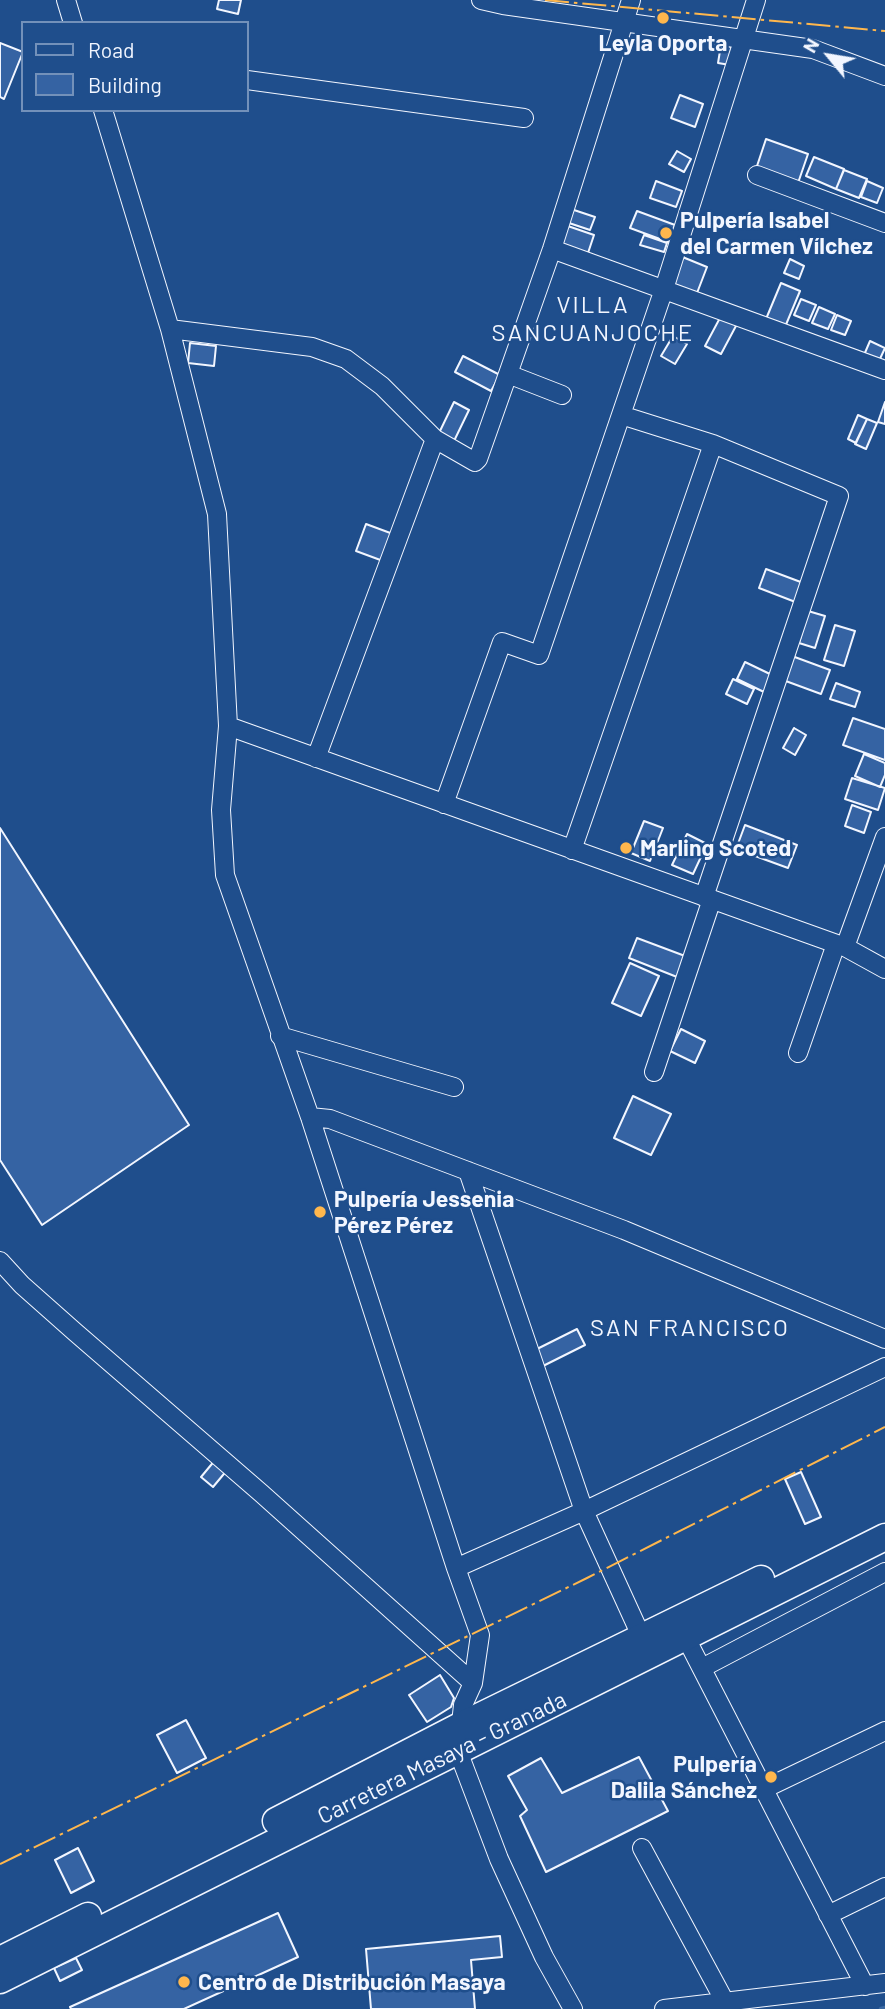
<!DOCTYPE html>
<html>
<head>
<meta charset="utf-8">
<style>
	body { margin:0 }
	#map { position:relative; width:885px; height:2009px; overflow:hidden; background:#1f4e8c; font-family:Barlow,sans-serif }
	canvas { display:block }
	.legend { position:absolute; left:21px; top:21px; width:228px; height:91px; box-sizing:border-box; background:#1f4e8c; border:2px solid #7391ba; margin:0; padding:9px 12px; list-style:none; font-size:21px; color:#f2f6ff }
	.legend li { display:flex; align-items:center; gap:14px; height:35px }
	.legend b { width:35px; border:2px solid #7391ba }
	.north { position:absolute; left:794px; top:21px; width:70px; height:70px; -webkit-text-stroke:5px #1f4e8c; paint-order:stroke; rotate:300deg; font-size:19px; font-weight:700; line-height:28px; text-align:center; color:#f2f6ff }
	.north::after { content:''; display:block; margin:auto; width:24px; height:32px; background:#f2f6ff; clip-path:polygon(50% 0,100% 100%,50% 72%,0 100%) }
</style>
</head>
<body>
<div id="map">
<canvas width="885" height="2009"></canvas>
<ul class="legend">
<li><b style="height:9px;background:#1f4e8c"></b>Road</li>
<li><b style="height:19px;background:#3563a3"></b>Building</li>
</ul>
<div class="north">N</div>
</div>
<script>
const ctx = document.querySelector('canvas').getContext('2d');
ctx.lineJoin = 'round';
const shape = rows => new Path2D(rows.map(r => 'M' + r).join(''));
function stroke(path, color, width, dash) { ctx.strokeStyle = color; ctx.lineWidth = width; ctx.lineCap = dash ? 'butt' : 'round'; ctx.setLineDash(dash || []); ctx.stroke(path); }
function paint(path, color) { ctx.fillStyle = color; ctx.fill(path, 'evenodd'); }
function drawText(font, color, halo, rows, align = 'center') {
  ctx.font = font + ' Barlow,sans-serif'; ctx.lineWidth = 5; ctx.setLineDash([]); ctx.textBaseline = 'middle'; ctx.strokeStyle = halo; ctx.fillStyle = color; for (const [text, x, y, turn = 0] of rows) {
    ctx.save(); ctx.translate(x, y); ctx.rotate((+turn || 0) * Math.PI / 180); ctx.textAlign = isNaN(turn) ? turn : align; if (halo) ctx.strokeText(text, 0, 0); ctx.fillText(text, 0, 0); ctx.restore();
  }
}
stroke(shape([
	[881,2009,885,2008]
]), '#3b69a3', 4.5);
const building = shape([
	[219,0,241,0,238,14,217,9,219,0],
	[0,43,23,52,4,99,0,97,0,43],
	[721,45,733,47,730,65,718,63,721,45],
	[680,95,703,104,695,127,671,118,680,95],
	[766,139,808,154,798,183,756,169,766,139],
	[677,151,691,159,684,172,669,164,677,151],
	[814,157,844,169,836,189,806,176,814,157],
	[844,170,867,179,859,198,836,189,844,170],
	[656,181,682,191,676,207,650,198,656,181],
	[867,181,883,188,877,203,861,197,867,181],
	[568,208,595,217,590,230,563,221,568,208],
	[637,211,675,225,668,242,630,228,637,211],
	[562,224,594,235,588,253,556,243,562,224],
	[644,235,667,243,664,252,640,245,644,235],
	[680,256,707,267,697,293,670,283,680,256],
	[790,259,804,266,799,279,784,273,790,259],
	[781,283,800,291,785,327,766,319,781,283],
	[801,299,816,305,809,321,794,315,801,299],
	[819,307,835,314,828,329,812,323,819,307],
	[837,315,851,321,845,335,831,330,837,315],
	[721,316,737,324,721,354,705,346,721,316],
	[673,336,687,344,675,364,661,356,673,336],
	[870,341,885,348,879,361,864,355,870,341],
	[190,343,216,346,214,366,188,363,190,343],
	[463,356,500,375,491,391,455,372,463,356],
	[454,402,469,410,454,441,439,433,454,402],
	[885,402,885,424,878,422,885,402],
	[858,415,867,419,856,443,848,439,858,415],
	[867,419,877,423,866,449,855,444,867,419],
	[366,524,393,534,383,561,356,551,366,524],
	[766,569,806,584,798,603,759,588,766,569],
	[808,611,825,616,815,648,799,643,808,611],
	[835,625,855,631,844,666,824,660,835,625],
	[792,656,830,670,821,694,783,680,792,656],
	[745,662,772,675,764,692,737,679,745,662],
	[733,679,754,689,747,704,726,694,733,679],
	[836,683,860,692,855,707,830,699,836,683],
	[853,718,885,729,885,760,843,745,853,718],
	[794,728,806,735,795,755,783,748,794,728],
	[864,754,885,763,885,775,880,787,855,776,864,754],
	[852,778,885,788,878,810,845,799,852,778],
	[852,805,871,812,864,833,845,826,852,805],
	[644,821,663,828,650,861,631,853,644,821],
	[745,825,797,845,788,868,736,849,745,825],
	[0,828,189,1125,42,1225,0,1160,0,828],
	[687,834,707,844,693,874,672,865,687,834],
	[637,938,685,956,677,977,629,958,637,938],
	[630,963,659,976,641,1016,612,1003,630,963],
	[681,1029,705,1041,695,1063,670,1051,681,1029],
	[633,1096,671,1114,651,1155,614,1138,633,1096],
	[577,1329,585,1345,543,1366,535,1350,577,1329],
	[216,1459,228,1469,213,1487,201,1477,216,1459],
	[801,1472,821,1517,805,1524,785,1479,801,1472],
	[440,1675,454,1698,451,1707,427,1722,409,1695,440,1675],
	[186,1720,206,1758,177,1773,157,1735,186,1720],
	[639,1757,668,1811,546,1872,520,1816,527,1810,508,1776,541,1758,562,1793,639,1757],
	[78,1848,94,1881,71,1893,55,1860,78,1848],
	[278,1913,298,1957,184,2009,71,2009,70,2007,278,1913],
	[500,1936,502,1957,471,1960,475,2009,371,2009,366,1949,500,1936],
	[76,1958,82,1970,60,1981,54,1968,76,1958]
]);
paint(building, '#3563a3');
stroke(building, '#f2f6ff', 2);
const minor = shape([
	[66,0,73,23],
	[481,0,503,5,813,49,885,76],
	[247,80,524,118],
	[103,110,170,329,217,514,228,726,221,810,225,875,310,1117,456,1568,480,1635,473,1683,463,1705,458,1751,499,1859,544,1957,573,2009],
	[757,175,885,223],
	[552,249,885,370],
	[170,329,312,347,346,359,382,386,435,439,475,462,478,459,552,249,631,0],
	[508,374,562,395],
	[621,415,713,444,839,496,704,897],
	[228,726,845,947,885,969],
	[316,758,435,439],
	[444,804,502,642,539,655,664,289,756,0],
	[572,850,713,444],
	[845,947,885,837],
	[280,1036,454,1087],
	[798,1053,836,944],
	[654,1072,712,899],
	[310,1117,330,1119,624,1230,885,1339],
	[468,1171,584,1511,642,1638],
	[0,1261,22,1285,75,1332,261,1493,473,1683],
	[456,1568,584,1511,885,1367],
	[686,1638,865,1986],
	[702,1668,885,1572],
	[762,1790,885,1731],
	[642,1848,724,2000],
	[828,1915,885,1887],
	[664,2009,885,1983]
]);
const highway = shape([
	[276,1821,460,1726,761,1579],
	[0,1960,88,1916],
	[0,1980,885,1537]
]);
stroke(minor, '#f2f6ff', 20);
stroke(highway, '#f2f6ff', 29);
stroke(minor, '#1f4e8c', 18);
stroke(highway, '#1f4e8c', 26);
stroke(shape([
	[545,0,885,31],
	[0,1864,587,1578,885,1427]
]), '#ffb74d', 2, [24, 5, 3.5, 5]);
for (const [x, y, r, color] of [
	[663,18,7,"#ffb74d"],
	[666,233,7,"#ffb74d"],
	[626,848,7,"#ffb74d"],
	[320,1212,7,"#ffb74d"],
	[771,1777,7,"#ffb74d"],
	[184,1982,7,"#ffb74d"]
]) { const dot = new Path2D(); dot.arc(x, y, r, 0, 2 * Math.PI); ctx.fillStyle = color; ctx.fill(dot); stroke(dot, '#1f4e8c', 2.5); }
drawText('bold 23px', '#f2f6ff', '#1f4e8c', [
	["Leyla Oporta",663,43,"center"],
	["Pulpería Isabel",680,220],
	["del Carmen Vílchez",680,246],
	["Marling Scoted",640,848],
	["Pulpería Jessenia",334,1199],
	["Pérez Pérez",334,1225],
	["Pulpería",757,1764,"right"],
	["Dalila Sánchez",757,1790,"right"],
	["Centro de Distribución Masaya",198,1982]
], 'left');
drawText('23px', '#f2f6ff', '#1f4e8c', [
	["Carretera Masaya - Granada",442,1758,-26]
]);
ctx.letterSpacing = '2px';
drawText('24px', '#f2f6ff', '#1f4e8c', [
	["VILLA",593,305],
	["SANCUANJOCHE",593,333],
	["SAN FRANCISCO",690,1328]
]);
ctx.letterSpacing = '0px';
</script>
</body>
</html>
